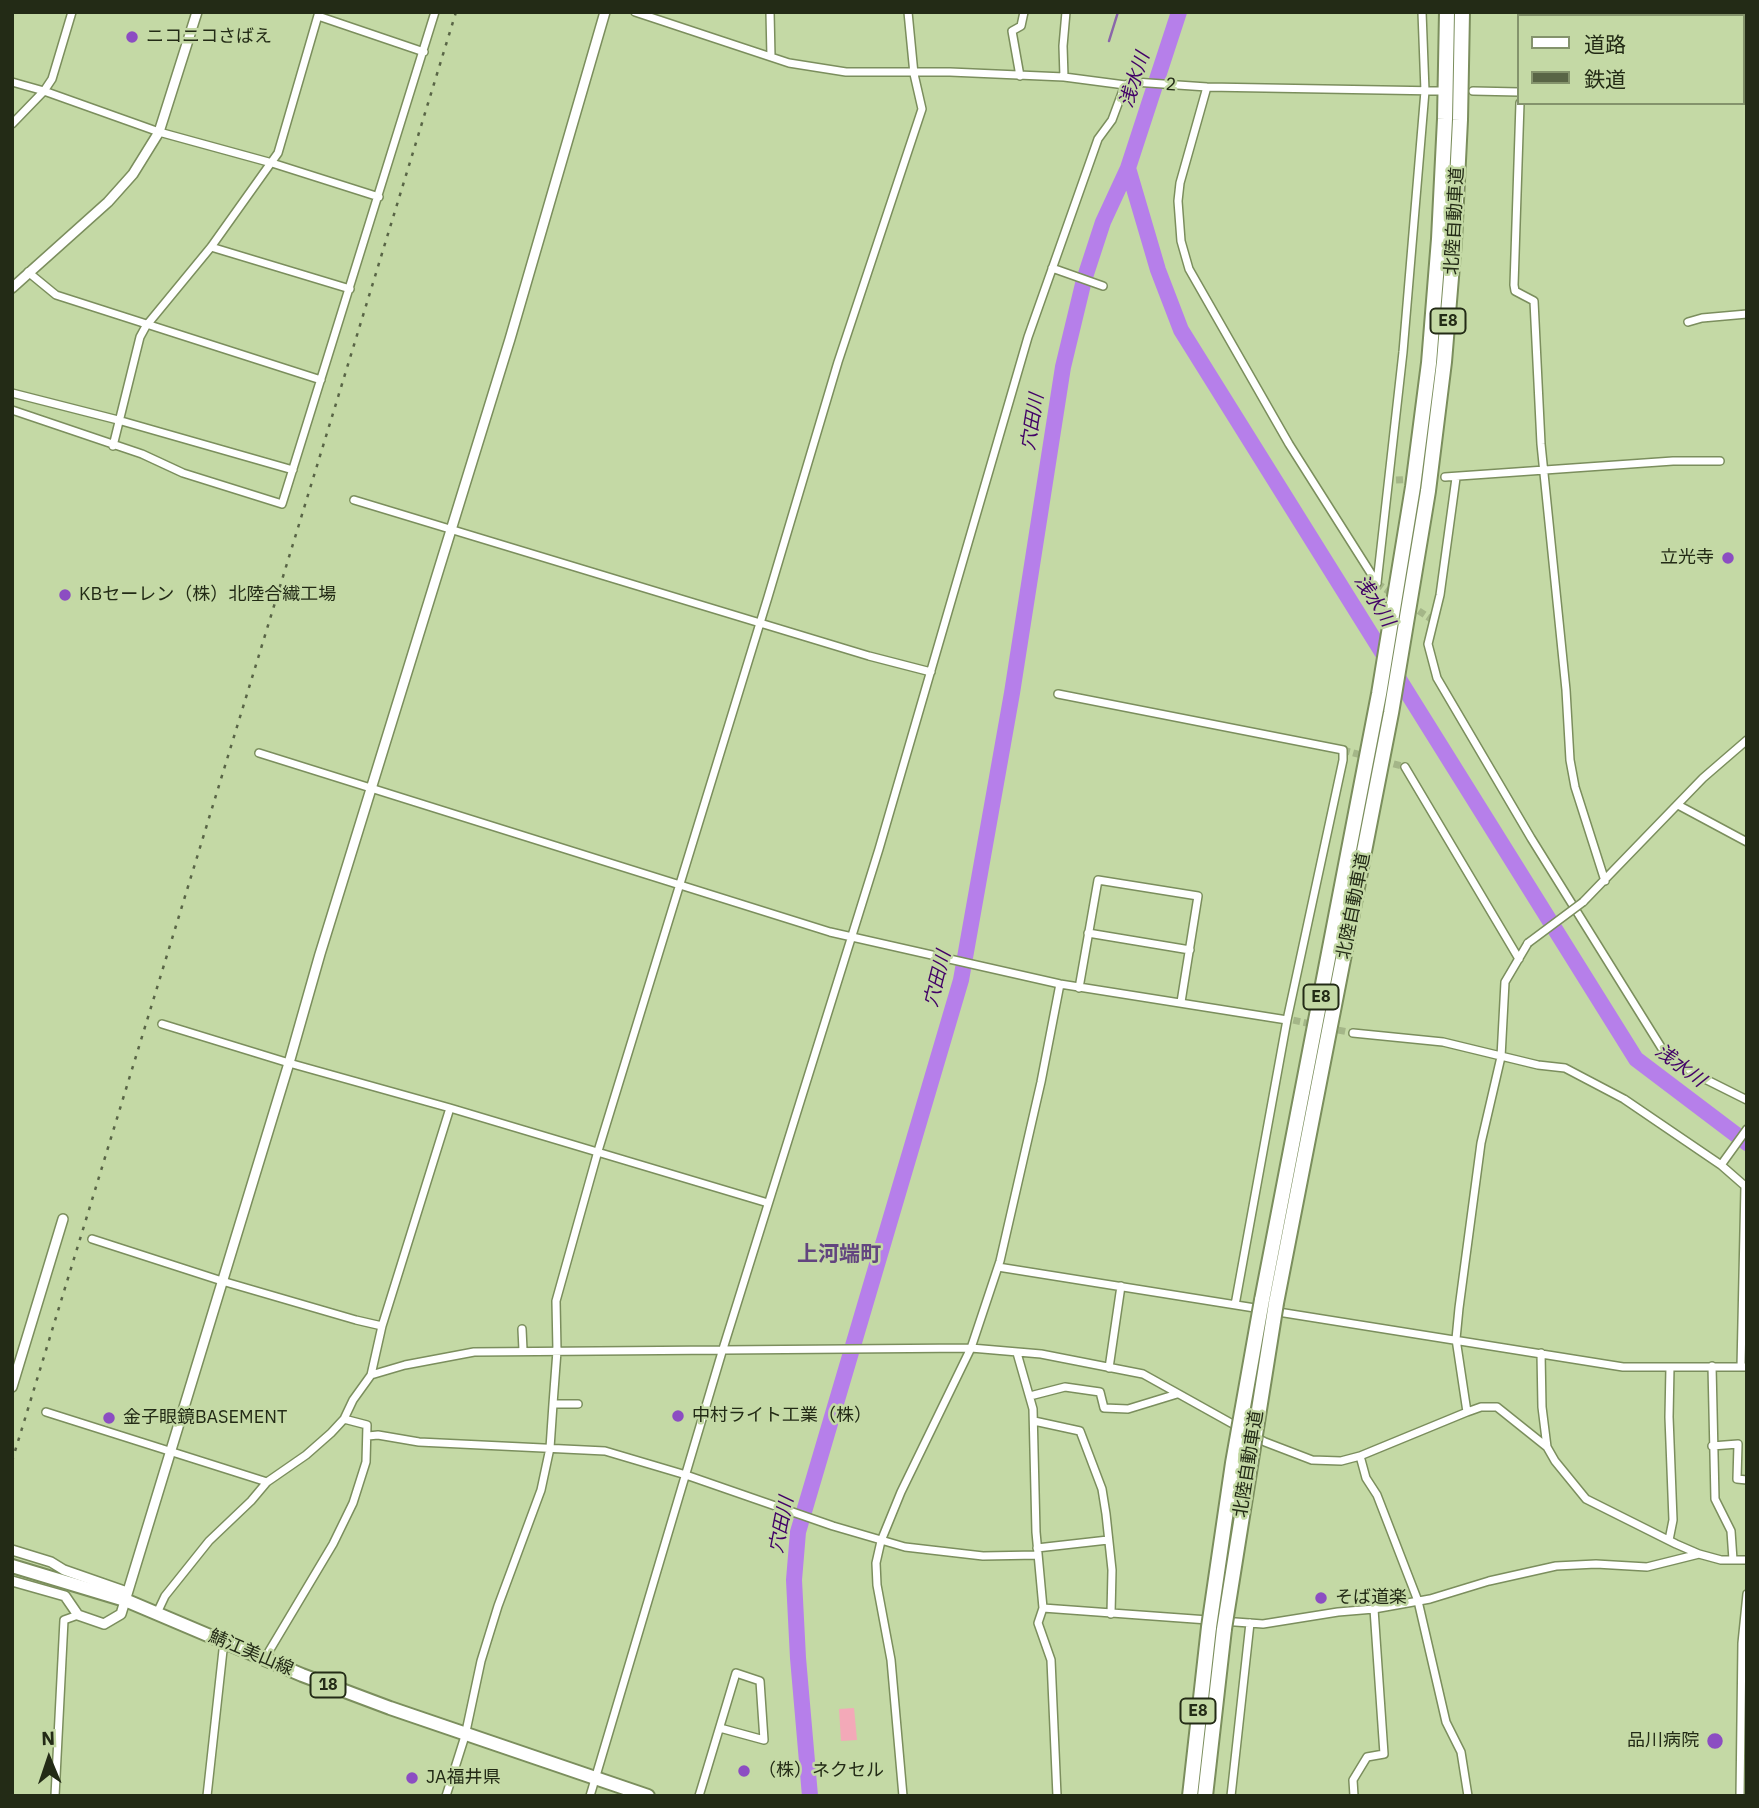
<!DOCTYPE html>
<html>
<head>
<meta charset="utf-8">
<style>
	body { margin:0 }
	#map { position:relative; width:1759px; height:1808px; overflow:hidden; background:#c4d9a5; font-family:"IBM Plex Sans","Noto Sans JP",sans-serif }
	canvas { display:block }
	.frame { position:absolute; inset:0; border:14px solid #232b16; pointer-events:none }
	.legend { position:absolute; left:1517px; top:14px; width:228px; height:91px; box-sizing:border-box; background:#c4d9a5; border:2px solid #84936c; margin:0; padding:9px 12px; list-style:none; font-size:21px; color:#232b16 }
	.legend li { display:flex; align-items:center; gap:14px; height:35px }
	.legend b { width:35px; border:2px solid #84936c }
	.north { position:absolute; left:14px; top:1724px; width:70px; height:70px; -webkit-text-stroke:5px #c4d9a5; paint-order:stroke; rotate:358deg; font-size:19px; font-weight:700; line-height:28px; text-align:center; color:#232b16 }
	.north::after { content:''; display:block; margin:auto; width:24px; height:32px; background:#232b16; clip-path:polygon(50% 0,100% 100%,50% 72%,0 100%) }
</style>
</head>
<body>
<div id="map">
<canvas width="1759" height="1808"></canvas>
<div class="frame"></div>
<ul class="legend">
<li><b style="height:9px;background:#fff"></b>道路</li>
<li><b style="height:9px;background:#596546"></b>鉄道</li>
</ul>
<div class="north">N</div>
</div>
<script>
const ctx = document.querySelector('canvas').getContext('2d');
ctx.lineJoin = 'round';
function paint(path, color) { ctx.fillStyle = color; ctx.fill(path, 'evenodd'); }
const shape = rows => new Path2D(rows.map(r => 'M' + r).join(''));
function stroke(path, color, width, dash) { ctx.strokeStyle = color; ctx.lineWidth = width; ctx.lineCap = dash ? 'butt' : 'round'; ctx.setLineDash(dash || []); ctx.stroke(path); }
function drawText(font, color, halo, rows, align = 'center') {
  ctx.font = font + ' "IBM Plex Sans","Noto Sans JP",sans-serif'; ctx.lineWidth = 5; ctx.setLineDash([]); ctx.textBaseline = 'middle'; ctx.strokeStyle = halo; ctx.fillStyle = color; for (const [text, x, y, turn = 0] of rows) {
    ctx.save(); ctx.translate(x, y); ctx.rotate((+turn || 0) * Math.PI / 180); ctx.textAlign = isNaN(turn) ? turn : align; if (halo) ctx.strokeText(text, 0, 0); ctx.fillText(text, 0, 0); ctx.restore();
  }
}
paint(shape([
	[854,1708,857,1740,841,1741,839,1709]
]), '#f3a9b8');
stroke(shape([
	[1109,41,1118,12]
]), '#8a66aa', 2.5);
stroke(shape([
	[1128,168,1158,270,1181,330,1636,1059,1747,1143],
	[810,1796,798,1658,794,1580,798,1532,961,980,1012,693,1063,367,1084,280,1103,222,1128,168,1179,12]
]), '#b67fea', 16);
stroke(shape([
	[1396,480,1416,479],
	[1377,583,1394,595],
	[1410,605,1434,621],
	[1343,750,1405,767],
	[1283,1018,1316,1025],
	[1328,1028,1353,1033]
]), '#a4b688', 7, [7, 3.5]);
const minor = shape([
	[635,12,789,63,846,72,950,72,1064,77,1125,85,1134,82,1207,87,1440,91],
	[770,12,771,57],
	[318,16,424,52],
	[1020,76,1012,31,1021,26,1024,12],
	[1064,77,1063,46,1066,12],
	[12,82,44,91,159,132,272,163,379,197],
	[1207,87,1180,183,1178,201,1181,241,1189,269,1289,444,1377,583],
	[1473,91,1519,92],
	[1743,99,1747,100],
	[1520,103,1514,285,1515,291,1534,301,1541,444,1566,690,1570,760,1575,787,1605,881],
	[12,124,44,91,52,79,72,12],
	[211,247,350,289],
	[1052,268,1103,286],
	[28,272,56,295,321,380],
	[1688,322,1702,318,1747,314],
	[12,393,118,420,293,470],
	[12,410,142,454,183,473,282,504,435,12],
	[113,446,140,337,146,326,211,247,278,153,319,12],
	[1445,477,1673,461,1720,461],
	[1456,478,1440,595,1428,644,1437,678,1531,838,1661,1047,1666,1054,1697,1075,1747,1100],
	[354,500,869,656,931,672],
	[1377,583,1403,352,1425,91,1422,12],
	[1058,694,1343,750,1343,760,1287,1020,1235,1305],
	[259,753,830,932,1060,984,1287,1020],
	[1405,767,1519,959],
	[1678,805,1747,842],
	[1583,902,1703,778,1747,740],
	[1088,933,1190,950],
	[1079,988,1098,880,1198,896,1181,1002],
	[162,1024,289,1063,450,1108,768,1203],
	[1353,1033,1443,1042,1538,1065,1565,1068,1624,1099,1721,1165,1745,1186,1741,1367],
	[1721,1165,1747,1129],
	[92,1239,222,1281,356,1320,382,1326],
	[998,1267,1261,1309],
	[1272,1311,1623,1367,1747,1367],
	[522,1329,523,1350],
	[1017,1353,1033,1409,1036,1532,1043,1608,1038,1623,1051,1660,1057,1796],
	[1541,1353,1542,1407,1547,1447],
	[1712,1366,1715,1499,1731,1531,1733,1560],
	[1109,1368,1121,1286],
	[371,1375,405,1365,474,1352,971,1348,1041,1354,1143,1374,1265,1442,1312,1460,1341,1461,1360,1456,1467,1412,1481,1407,1497,1407,1547,1447,1555,1461,1586,1499,1676,1544,1699,1554,1721,1560,1747,1560],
	[1030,1396,1065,1387,1100,1392,1104,1408,1128,1409,1177,1394],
	[553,1404,578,1404],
	[46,1412,267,1482],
	[1467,1412,1456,1339,1459,1308,1481,1143,1501,1057,1505,982,1528,943],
	[1034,1421,1080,1431,1102,1489,1106,1514,1112,1570,1111,1614],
	[368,1436,378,1435,419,1442,605,1451,686,1475,833,1526,905,1547,983,1556,1038,1555],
	[1712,1446,1738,1444,1737,1479,1747,1480],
	[1360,1456,1366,1478,1377,1495,1418,1601,1446,1722,1461,1752,1468,1796],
	[1669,1540,1673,1520,1669,1417,1670,1367],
	[1037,1548,1108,1540],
	[1043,1608,1263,1624,1338,1612,1374,1609,1430,1599,1489,1581,1556,1566,1596,1564,1647,1567,1699,1554],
	[157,1613,165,1596,209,1541,251,1501,267,1482,306,1455,331,1433,344,1419,353,1400,371,1375,382,1326,450,1108],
	[265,1658,333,1544,353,1503,366,1462,367,1425,344,1419],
	[55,1796,64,1620,78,1615],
	[207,1796,224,1641],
	[446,1796,465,1736,481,1661,498,1606,541,1490,550,1448,553,1404,557,1351,556,1301,598,1151,768,597,838,362,922,109,914,74,908,12],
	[590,1796,722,1352,879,849,1028,337,1098,139,1112,120,1125,85],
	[699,1796,736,1673,760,1681,764,1740,720,1728],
	[903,1796,891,1660,877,1585,876,1563,881,1541,901,1492,971,1348,1000,1261,1041,1082,1060,984],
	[1231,1796,1250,1623],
	[1354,1796,1353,1780,1367,1757,1384,1754,1374,1609],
	[1740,1796,1742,1643,1747,1594]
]);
const tertiary = shape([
	[12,288,108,202,133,174,159,132,197,12],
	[12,1387,63,1219],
	[12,1550,51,1562,64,1570,127,1592],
	[12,1581,65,1596,78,1615,104,1624,121,1614,289,1063,320,954,510,339,605,12]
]);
const primary = shape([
	[12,1566,125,1600,302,1675,390,1708,648,1796]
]);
const motorway = shape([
	[1262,1300,1379,694,1413,487,1429,363,1439,239,1445,119,1447,12],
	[1276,1303,1391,713,1428,491,1444,362,1454,241,1460,120,1462,12],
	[1190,1796,1209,1627],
	[1205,1796,1224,1629]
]);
stroke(minor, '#7b8e5d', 10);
stroke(tertiary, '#7b8e5d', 12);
stroke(primary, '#7b8e5d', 16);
stroke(motorway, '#7b8e5d', 18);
stroke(minor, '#fff', 7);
stroke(tertiary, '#fff', 9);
stroke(primary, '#fff', 12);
stroke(motorway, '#fff', 14);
stroke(shape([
	[12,1461,456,12]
]), '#596546', 2.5, [3.5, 7]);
const minorBridge = shape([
	[1528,943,1583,902]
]);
const motorwayBridge = shape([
	[1209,1627,1233,1463,1262,1300],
	[1224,1629,1276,1303]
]);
stroke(minorBridge, '#7b8e5d', 10, []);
stroke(motorwayBridge, '#7b8e5d', 18, []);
stroke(minorBridge, '#fff', 7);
stroke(motorwayBridge, '#fff', 14);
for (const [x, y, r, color] of [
	[132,37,7,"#8c4dc2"],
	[1728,558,7,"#8c4dc2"],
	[65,595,7,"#8c4dc2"],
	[678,1416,7,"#8c4dc2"],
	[109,1418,7,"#8c4dc2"],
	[1321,1598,7,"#8c4dc2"],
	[1715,1741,9,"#8c4dc2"],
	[744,1771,7,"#8c4dc2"],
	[412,1778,7,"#8c4dc2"]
]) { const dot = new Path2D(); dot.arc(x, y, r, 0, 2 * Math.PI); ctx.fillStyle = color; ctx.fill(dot); stroke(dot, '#c4d9a5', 2.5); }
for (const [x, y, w] of [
	[1448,321,35],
	[1321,997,35],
	[328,1685,35],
	[1198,1711,35]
]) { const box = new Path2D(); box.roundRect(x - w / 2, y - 12.5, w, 25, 5); ctx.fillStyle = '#c4d9a5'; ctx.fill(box); stroke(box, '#232b16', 2); }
drawText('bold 16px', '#232b16', null, [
	["E8",1448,321],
	["E8",1321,997],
	["18",328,1685],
	["E8",1198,1711]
]);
drawText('18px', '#232b16', '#c4d9a5', [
	["ニコニコさばえ",146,37],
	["立光寺",1714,558,"right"],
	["KBセーレン（株）北陸合繊工場",79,595],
	["中村ライト工業（株）",692,1416],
	["金子眼鏡BASEMENT",123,1418],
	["そば道楽",1335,1598],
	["品川病院",1699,1741,"right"],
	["（株）ネクセル",758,1771],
	["JA福井県",426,1778]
], 'left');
drawText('18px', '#232b16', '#c4d9a5', [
	["2",1171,85,3],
	["北陸自動車道",1455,221,-87],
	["北陸自動車道",1354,906,-79],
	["北陸自動車道",1249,1464,-81],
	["鯖江美山線",251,1653,23]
]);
drawText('italic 19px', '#410167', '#c4d9a5', [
	["浅水川",1135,80,-72],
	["穴田川",1033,422,-81],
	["浅水川",1374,601,58],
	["穴田川",938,979,-76],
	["浅水川",1680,1066,37],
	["穴田川",782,1525,-79]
]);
drawText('bold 21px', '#62447f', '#c4d9a5', [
	["上河端町",839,1255]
]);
</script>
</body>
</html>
